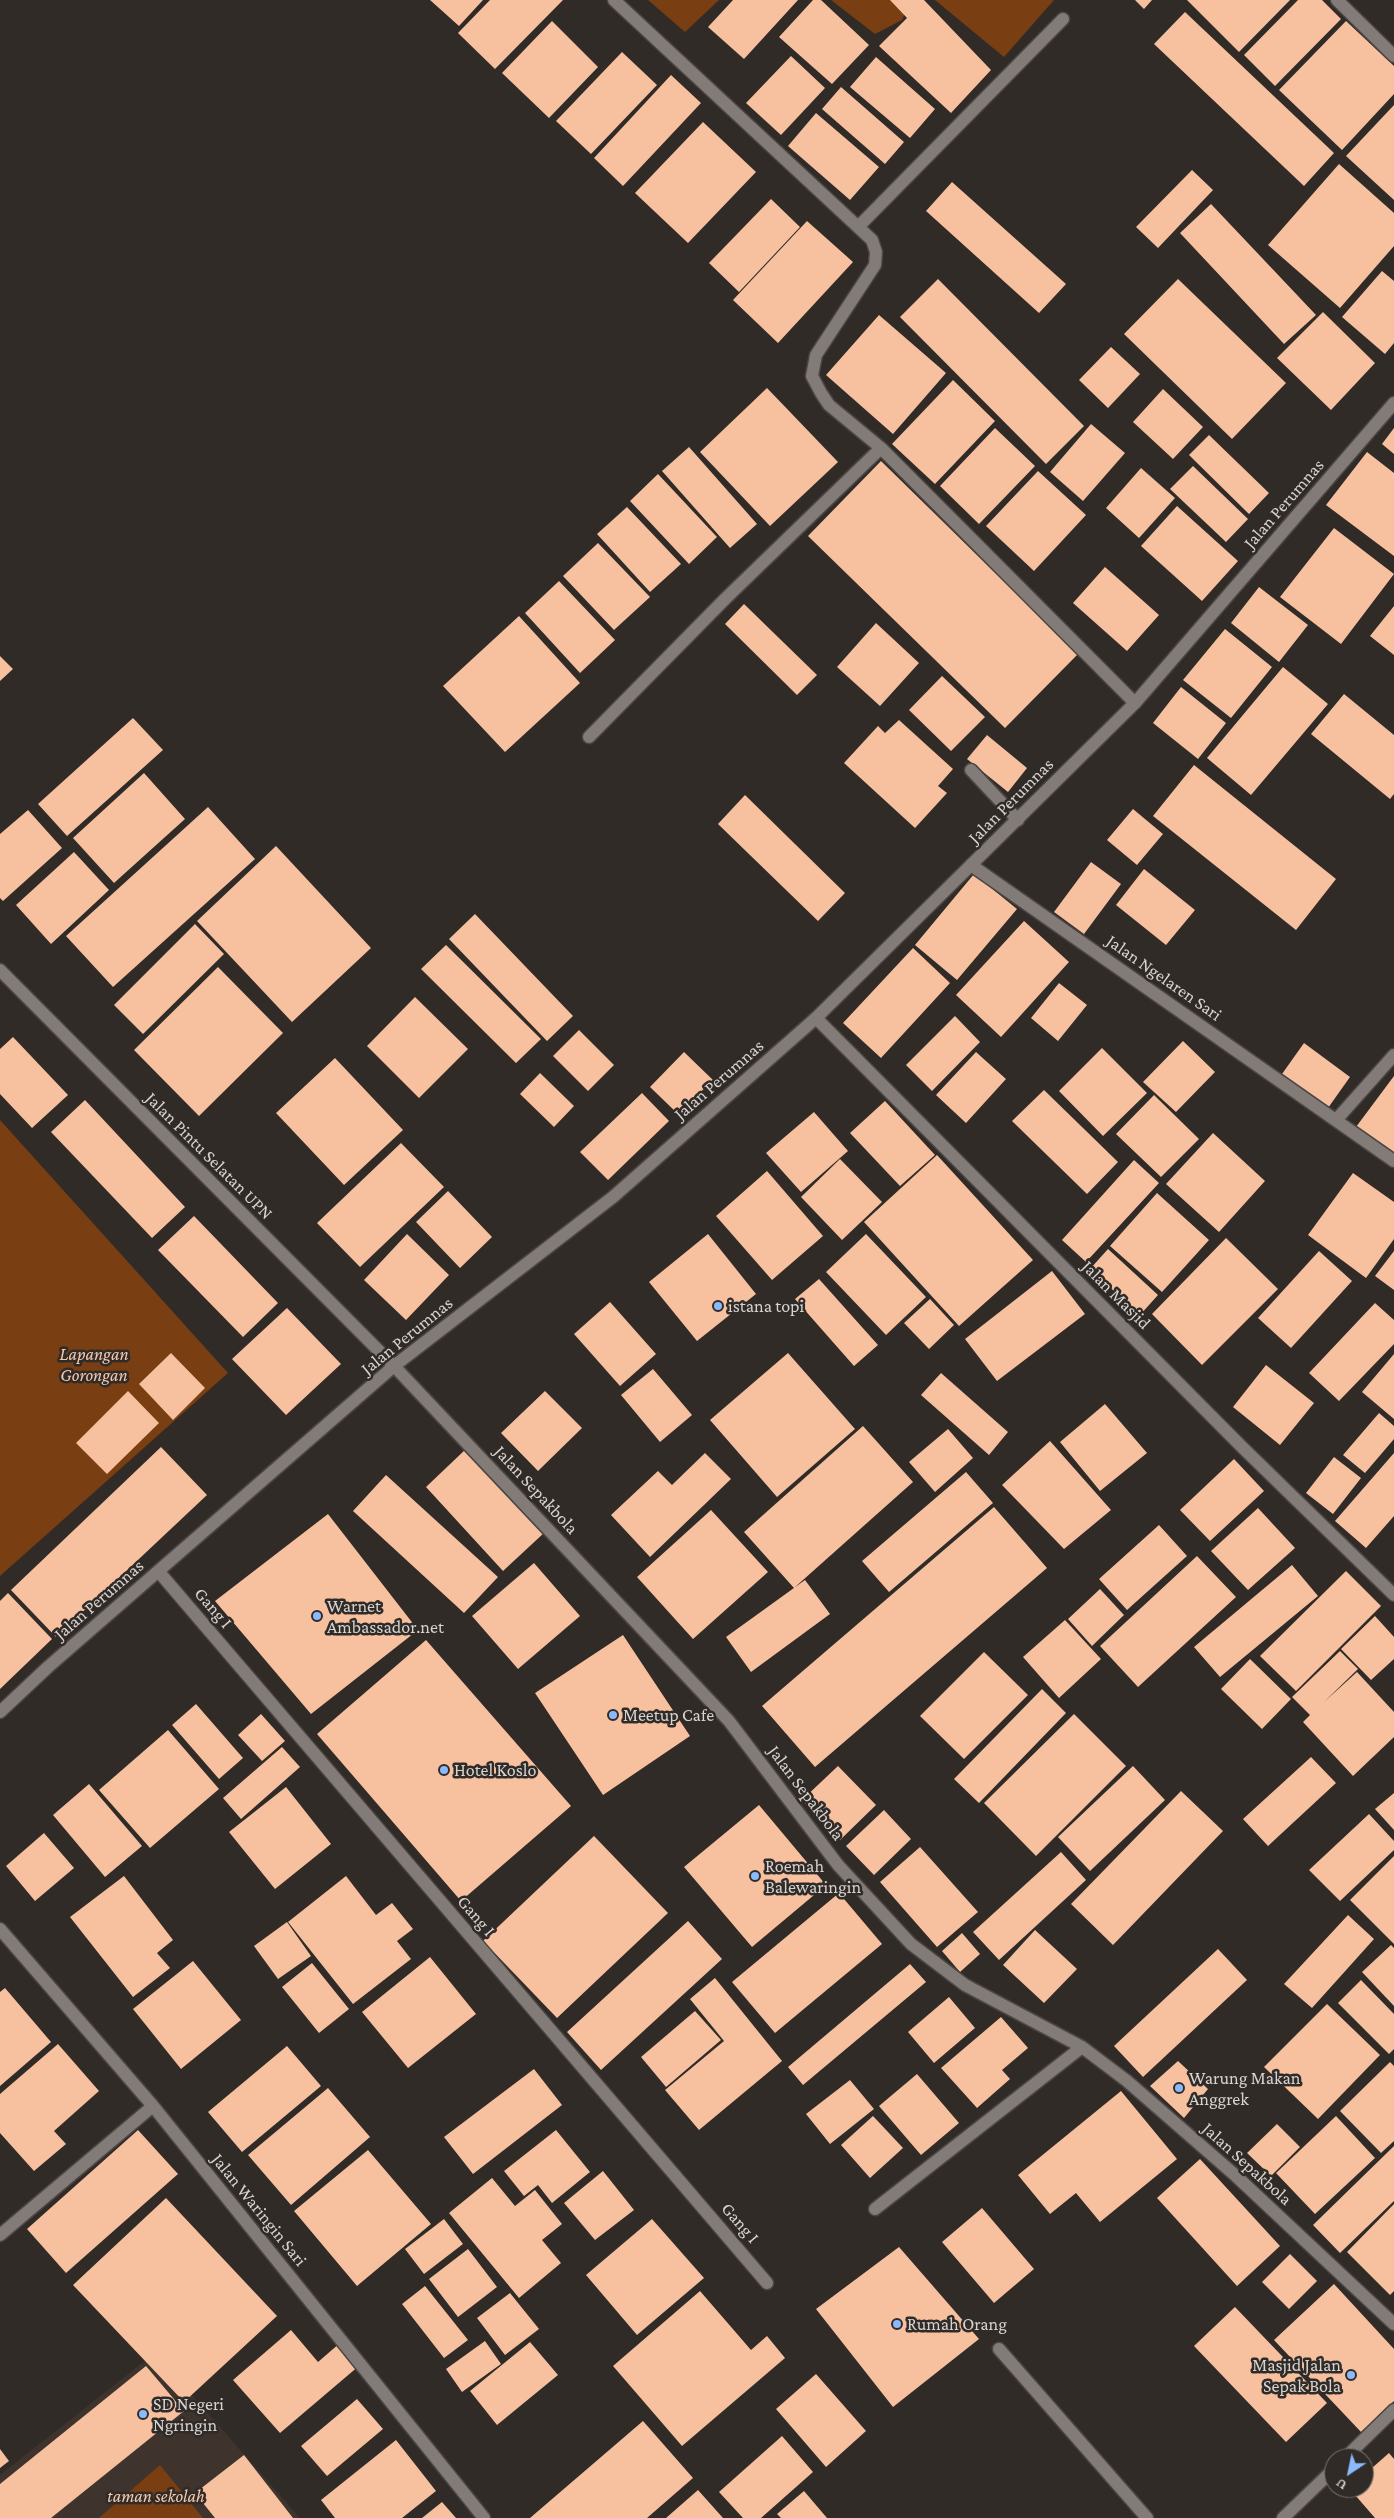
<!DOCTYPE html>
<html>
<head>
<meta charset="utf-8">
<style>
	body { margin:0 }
	#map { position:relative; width:1394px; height:2518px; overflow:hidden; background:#312b28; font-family:"Crimson Pro",serif }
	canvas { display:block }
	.north { position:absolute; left:1324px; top:2448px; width:50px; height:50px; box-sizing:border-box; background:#312b28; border:1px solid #736e6b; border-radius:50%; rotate:214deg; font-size:14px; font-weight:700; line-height:20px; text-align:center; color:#d6d3d0 }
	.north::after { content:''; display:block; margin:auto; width:18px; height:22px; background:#8bbafc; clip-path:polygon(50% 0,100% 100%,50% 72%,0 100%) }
</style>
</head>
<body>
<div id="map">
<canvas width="1394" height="2518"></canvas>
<div class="north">U</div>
</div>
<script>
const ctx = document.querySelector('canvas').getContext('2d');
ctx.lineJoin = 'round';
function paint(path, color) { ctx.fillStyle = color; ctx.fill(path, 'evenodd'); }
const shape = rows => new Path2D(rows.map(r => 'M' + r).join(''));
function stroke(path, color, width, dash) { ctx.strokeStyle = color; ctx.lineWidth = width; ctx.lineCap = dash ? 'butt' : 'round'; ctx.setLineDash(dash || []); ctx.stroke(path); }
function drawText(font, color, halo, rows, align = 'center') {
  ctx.font = font + ' "Crimson Pro",serif'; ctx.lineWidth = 5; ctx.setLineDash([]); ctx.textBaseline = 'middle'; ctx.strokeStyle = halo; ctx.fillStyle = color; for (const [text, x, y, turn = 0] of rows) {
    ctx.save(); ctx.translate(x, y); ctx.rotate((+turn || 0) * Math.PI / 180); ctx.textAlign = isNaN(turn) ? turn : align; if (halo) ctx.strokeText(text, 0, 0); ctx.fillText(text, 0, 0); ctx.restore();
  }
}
paint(shape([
	[155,2353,300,2518,0,2518,0,2475]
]), '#3f342d');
paint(shape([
	[648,0,719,0,685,32],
	[831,0,911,0,902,20,875,34],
	[935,0,1054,0,1004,57],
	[0,1120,228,1373,0,1576],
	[160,2465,203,2518,99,2518]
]), '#793e11');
paint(shape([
	[430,0,483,0,459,26],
	[490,0,563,0,495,69,458,33],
	[733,0,798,0,744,59,708,27],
	[813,0,821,0,869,45,832,84,779,37],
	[890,0,924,0,991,70,951,113,879,46,907,18],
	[1135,0,1152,0,1144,9],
	[1187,0,1290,0,1239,52],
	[1298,0,1322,0,1341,19,1275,86,1244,55],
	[1185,12,1334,153,1304,186,1154,44],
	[552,21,598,67,549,118,502,73],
	[1346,21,1394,66,1394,94,1342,150,1279,90],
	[622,52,657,85,591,154,556,121],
	[791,56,825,88,781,135,746,103],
	[876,57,935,109,910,138,850,87],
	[671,75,701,103,623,186,594,158],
	[841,87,904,142,885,164,822,109],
	[1394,105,1394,200,1346,156],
	[816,113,879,167,850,200,788,146],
	[703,122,756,172,688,243,635,193],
	[1339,164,1394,213,1394,246,1340,308,1268,245],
	[1192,170,1213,190,1158,248,1136,227],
	[952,182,1066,284,1039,313,926,211],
	[771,199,800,227,739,292,709,263],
	[1211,204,1316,315,1284,344,1180,233],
	[807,221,853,262,778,343,733,300],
	[1382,271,1394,281,1394,343,1385,354,1342,317],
	[938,279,1084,426,1046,464,900,317],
	[1178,279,1286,383,1232,439,1124,334],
	[1323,312,1375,363,1331,410,1277,358],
	[879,315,946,373,893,434,826,375],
	[1111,347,1140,374,1108,408,1079,380],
	[953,380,995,421,935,484,892,444],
	[767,388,838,462,770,526,700,452],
	[1163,389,1203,427,1173,459,1133,422],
	[1091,424,1125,453,1083,501,1050,472],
	[995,428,1035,466,979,524,940,486],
	[1394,428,1394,454,1382,444],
	[1209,435,1269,493,1249,514,1189,455],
	[689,447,757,524,730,548,662,471],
	[1367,452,1394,473,1394,556,1326,505],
	[881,461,1078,654,1005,728,808,536],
	[1193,466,1248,519,1226,542,1170,489],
	[1141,468,1175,498,1139,538,1106,508],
	[1038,471,1086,515,1034,571,986,526],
	[658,474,717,537,689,564,630,501],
	[1177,506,1238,561,1202,601,1141,546],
	[627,507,681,564,650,592,597,534],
	[1334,528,1394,574,1341,644,1280,597],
	[598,543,650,597,614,630,563,576],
	[1105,567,1159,615,1127,651,1073,603],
	[559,581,615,640,580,673,525,613],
	[1259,587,1308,625,1279,662,1231,623],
	[744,604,817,675,797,695,725,624],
	[1394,606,1394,655,1370,636],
	[519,616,580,683,505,752,443,686],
	[876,623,919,663,880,706,837,667],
	[1225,629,1272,667,1231,718,1183,680],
	[0,656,13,669,0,681],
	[1283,667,1328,704,1251,795,1207,758],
	[942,676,985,717,951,751,909,710],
	[1181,687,1226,723,1198,759,1153,723],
	[1344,694,1394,735,1394,794,1390,799,1311,734],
	[133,718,163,750,67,836,38,804],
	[899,720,953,769,938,786,947,793,915,828,844,763,878,726,885,733],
	[987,735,1027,768,1008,792,967,759],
	[1194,765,1336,879,1296,930,1153,816],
	[144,773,185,819,114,883,73,838],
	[745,795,845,893,818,921,718,824],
	[208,807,255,859,113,987,66,936],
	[1133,809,1163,834,1137,865,1107,840],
	[28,810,62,848,3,901,0,898,0,834],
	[276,846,371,948,292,1022,197,921],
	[74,852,109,890,51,944,16,905],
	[1091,862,1121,884,1084,934,1054,912],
	[1144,869,1195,910,1166,945,1116,905],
	[974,874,1017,909,957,980,915,945],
	[475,914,573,1016,547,1041,449,939],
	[1024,921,1069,962,1001,1037,956,995],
	[195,924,224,954,143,1034,114,1005],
	[446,945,541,1039,516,1063,421,969],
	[913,948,950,983,881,1058,843,1023],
	[218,967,283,1033,199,1116,134,1050],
	[1059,983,1087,1005,1058,1041,1031,1018],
	[415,997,468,1049,419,1098,367,1046],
	[955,1016,980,1042,932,1091,906,1065],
	[579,1030,614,1065,588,1091,553,1056],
	[13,1037,68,1095,32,1128,0,1094,0,1049],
	[1183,1041,1215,1072,1176,1112,1143,1082],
	[1304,1043,1350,1077,1328,1108,1282,1074],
	[1102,1048,1147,1093,1103,1136,1059,1091],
	[684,1052,713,1080,678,1114,650,1087],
	[976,1052,1006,1079,966,1123,936,1095],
	[335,1058,403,1130,344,1185,276,1113],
	[540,1073,574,1106,554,1127,520,1094],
	[1394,1076,1394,1156,1356,1127],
	[1044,1090,1118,1162,1087,1194,1012,1121],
	[642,1093,669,1121,608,1180,580,1152],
	[1154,1095,1199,1139,1161,1177,1116,1134],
	[85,1100,185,1207,152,1238,51,1132],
	[885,1101,935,1155,900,1186,850,1133],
	[814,1112,848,1151,801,1192,766,1153],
	[1213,1133,1265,1181,1219,1232,1166,1184],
	[401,1143,444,1187,360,1267,317,1223],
	[937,1155,1033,1260,959,1326,864,1222],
	[840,1159,882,1202,842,1240,801,1197],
	[1134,1160,1159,1183,1086,1262,1062,1240],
	[767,1171,823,1236,772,1280,716,1216],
	[1353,1173,1394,1202,1394,1239,1366,1278,1308,1235],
	[448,1191,492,1237,460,1268,416,1222],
	[1157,1193,1209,1240,1162,1292,1110,1246],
	[194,1216,278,1303,243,1337,158,1250],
	[407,1234,449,1275,406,1320,364,1280],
	[708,1234,756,1294,697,1341,649,1282],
	[866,1234,926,1297,886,1335,826,1272],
	[1226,1238,1278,1289,1202,1365,1152,1314],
	[1108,1249,1158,1295,1140,1315,1090,1269],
	[1319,1251,1352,1281,1291,1348,1258,1318],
	[1394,1251,1394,1290,1375,1276],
	[1052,1271,1085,1314,997,1381,965,1339],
	[819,1279,878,1345,854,1366,795,1299],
	[930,1299,954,1325,929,1349,904,1323],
	[610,1302,656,1354,620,1386,574,1334],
	[1375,1303,1394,1320,1394,1344,1339,1401,1309,1373],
	[287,1308,341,1364,286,1415,232,1359],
	[171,1353,205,1388,173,1420,139,1384],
	[788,1353,855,1429,777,1497,710,1420],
	[1394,1354,1394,1419,1362,1392],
	[1266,1365,1314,1403,1280,1445,1233,1407],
	[653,1369,692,1415,660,1442,621,1395],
	[941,1373,1008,1432,989,1455,921,1395],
	[128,1391,159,1423,107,1474,76,1443],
	[545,1391,582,1428,538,1471,501,1433],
	[1105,1404,1147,1453,1100,1491,1060,1442],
	[1379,1413,1394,1426,1394,1439,1365,1473,1343,1455],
	[863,1426,913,1482,794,1588,744,1532],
	[948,1429,973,1458,935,1492,909,1462],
	[1050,1441,1111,1510,1064,1549,1002,1485],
	[161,1447,207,1495,56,1637,11,1590],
	[467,1448,545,1532,503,1571,426,1487],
	[705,1453,731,1479,650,1557,611,1515,658,1471,672,1485],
	[1394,1453,1394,1516,1366,1548,1335,1521],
	[1334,1457,1361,1478,1333,1514,1306,1493],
	[1234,1459,1264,1491,1210,1541,1180,1510],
	[966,1472,993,1503,889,1592,862,1561],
	[386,1475,498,1577,464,1613,353,1511],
	[994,1507,1047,1568,815,1767,762,1706],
	[1258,1508,1295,1548,1248,1590,1211,1551],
	[711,1510,768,1572,693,1639,637,1577],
	[328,1514,418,1630,311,1714,215,1601],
	[1159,1525,1187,1556,1127,1610,1099,1579],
	[1197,1556,1236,1597,1138,1687,1100,1646],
	[534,1563,580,1616,518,1669,472,1616],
	[1292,1565,1318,1596,1220,1677,1194,1647],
	[1346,1571,1381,1606,1296,1691,1260,1656],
	[805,1580,830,1614,751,1672,726,1637],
	[1100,1589,1124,1615,1092,1646,1068,1619],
	[8,1593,52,1639,0,1689,0,1601],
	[1375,1616,1394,1637,1394,1659,1371,1680,1341,1649],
	[1065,1620,1101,1659,1059,1698,1023,1657],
	[623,1635,690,1736,603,1795,535,1693],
	[426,1640,571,1806,461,1901,317,1734],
	[1340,1651,1358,1669,1324,1702,1357,1672,1394,1712,1394,1737,1353,1776,1303,1722,1310,1715,1292,1697],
	[984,1652,1028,1695,964,1759,920,1716],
	[1250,1659,1291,1699,1262,1729,1221,1689],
	[1042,1689,1066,1713,979,1803,954,1779],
	[196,1704,243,1758,219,1779,172,1725],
	[261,1714,285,1741,262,1761,238,1735],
	[1074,1714,1126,1766,1036,1856,984,1803],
	[168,1730,219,1789,150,1848,99,1790],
	[282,1747,300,1767,241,1819,223,1798],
	[1311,1757,1336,1783,1268,1846,1243,1819],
	[838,1766,876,1805,840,1840,802,1800],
	[1133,1766,1165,1800,1090,1871,1058,1837],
	[89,1784,142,1846,105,1877,53,1815],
	[286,1787,331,1844,275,1889,229,1832],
	[1181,1791,1223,1831,1113,1945,1071,1904],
	[1394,1793,1394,1830,1375,1809],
	[759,1805,826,1885,752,1947,684,1867],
	[884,1810,911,1839,874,1875,846,1846],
	[1369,1814,1394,1841,1394,1850,1340,1901,1309,1870],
	[44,1833,74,1868,35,1901,6,1866],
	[594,1836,668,1913,557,2018,483,1941],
	[920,1847,978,1912,937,1947,880,1882],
	[1061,1852,1086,1880,999,1960,973,1932],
	[1394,1856,1394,1944,1350,1900],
	[124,1876,173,1940,157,1953,170,1968,133,1997,70,1917],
	[346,1876,376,1915,392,1903,413,1929,397,1941,411,1959,353,2004,288,1922],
	[839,1893,882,1944,775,2033,732,1982],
	[1348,1915,1374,1939,1312,2008,1284,1984],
	[688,1921,722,1959,601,2070,567,2032],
	[287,1922,311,1956,278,1979,254,1946],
	[1035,1930,1077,1969,1044,2003,1003,1965],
	[962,1933,980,1954,960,1972,942,1951],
	[1391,1945,1394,1948,1394,2006,1362,1972],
	[1218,1949,1247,1980,1143,2077,1114,2046],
	[430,1957,476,2014,408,2068,362,2012],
	[193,1961,241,2020,181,2069,133,2009],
	[312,1963,349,2009,319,2033,282,1987],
	[910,1964,926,1982,803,2085,788,2067],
	[715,1978,782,2061,699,2130,665,2090,724,2041,690,1999],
	[1361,1980,1394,2014,1394,2049,1389,2054,1338,2003],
	[5,1988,51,2042,0,2086,0,1992],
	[949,1997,975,2028,934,2063,908,2032],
	[1327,2004,1380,2055,1318,2119,1264,2067],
	[695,2011,721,2040,666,2087,641,2057],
	[1001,2017,1028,2048,1002,2070,1010,2079,977,2108,941,2068],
	[58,2044,99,2091,54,2131,66,2144,34,2171,0,2133,0,2094],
	[287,2046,321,2086,242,2152,208,2112],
	[1178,2061,1208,2089,1184,2118,1150,2086],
	[1390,2062,1394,2066,1394,2141,1381,2153,1340,2111],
	[534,2069,562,2105,473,2174,444,2137],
	[917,2074,959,2123,921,2155,879,2106],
	[850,2080,874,2109,830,2144,806,2114],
	[328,2088,370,2137,291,2205,248,2155],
	[1121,2091,1177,2159,1100,2222,1076,2193,1050,2214,1018,2175],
	[873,2116,903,2148,870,2178,841,2145],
	[1336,2116,1375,2158,1315,2214,1276,2173],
	[1277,2124,1300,2147,1271,2176,1247,2153],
	[138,2130,178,2174,66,2273,27,2229],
	[556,2130,590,2172,552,2203,538,2185,524,2196,504,2171],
	[1394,2146,1394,2201,1340,2253,1313,2225],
	[368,2150,431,2224,357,2286,294,2211],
	[1200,2159,1280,2246,1237,2286,1157,2198],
	[603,2171,634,2210,595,2240,564,2203],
	[492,2178,515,2206,535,2190,562,2224,542,2240,561,2263,519,2298,449,2213],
	[166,2198,277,2316,184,2402,73,2285],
	[1394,2204,1394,2291,1390,2295,1347,2252],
	[982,2208,1034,2269,994,2303,942,2242],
	[444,2219,463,2244,424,2274,405,2249],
	[652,2219,704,2278,637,2335,586,2275],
	[899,2247,979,2339,893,2407,816,2309],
	[468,2249,497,2287,458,2317,429,2279],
	[1290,2254,1317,2281,1289,2309,1262,2282],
	[1334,2284,1394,2349,1394,2401,1361,2432,1274,2340],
	[425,2286,468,2340,444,2358,402,2304],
	[700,2291,751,2350,767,2336,785,2358,682,2446,613,2366],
	[510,2293,539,2329,505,2355,477,2318],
	[1235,2307,1327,2403,1286,2442,1194,2346],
	[291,2330,318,2362,340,2343,360,2365,280,2433,233,2380],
	[485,2341,501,2364,462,2392,446,2369],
	[530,2342,558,2375,497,2425,470,2391],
	[146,2366,184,2411,51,2518,0,2518,0,2484],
	[816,2374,866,2431,826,2467,776,2409],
	[357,2399,383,2429,327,2476,301,2446],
	[643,2421,693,2478,647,2518,530,2518],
	[782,2436,813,2472,761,2518,743,2518,719,2492],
	[396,2440,436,2491,402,2518,335,2518,321,2500],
	[0,2449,9,2461,0,2468],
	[1389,2453,1394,2459,1394,2518,1375,2518,1349,2488,1364,2488,1364,2475],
	[244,2455,293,2518,215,2518,195,2493],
	[698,2490,723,2518,666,2518],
	[804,2491,827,2518,781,2518,777,2514],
	[442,2502,456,2518,422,2518]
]), '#f7c09f');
const service = shape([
	[971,770,1018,820],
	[999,2349,1147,2518]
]);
const minor = shape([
	[614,0,872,240,876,252,875,265,816,355,812,376,821,393,829,405,881,448,1135,703],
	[1337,0,1394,56],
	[858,227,1063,19],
	[589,737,725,599,881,448],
	[971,865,1394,1161],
	[816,1018,1241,1446,1394,1595],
	[1337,1119,1394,1055],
	[394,1366,729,1721,838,1865,911,1944,965,1985,1082,2047,1127,2081,1236,2176,1394,2324],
	[159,1572,767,2283],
	[0,1929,153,2106,484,2518],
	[875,2209,1082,2047],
	[0,2235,153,2106],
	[1345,2458,1394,2410],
	[1283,2518,1334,2469]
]);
const tertiary = shape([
	[0,970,394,1366]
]);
const secondary = shape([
	[0,1712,48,1667,394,1366,613,1197,816,1018,1135,703,1394,403]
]);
stroke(service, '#4a4643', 15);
stroke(minor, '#4a4643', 15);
stroke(tertiary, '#4a4643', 15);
stroke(secondary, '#4a4643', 15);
stroke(service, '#827b77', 12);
stroke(minor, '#827b77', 12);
stroke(tertiary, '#827b77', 12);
stroke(secondary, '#827b77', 12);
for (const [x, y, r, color] of [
	[718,1306,5,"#8bbafc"],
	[317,1616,5,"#8bbafc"],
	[613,1715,5,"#8bbafc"],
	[444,1770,5,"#8bbafc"],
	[755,1876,5,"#8bbafc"],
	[1179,2088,5,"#8bbafc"],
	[897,2324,5,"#8bbafc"],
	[1351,2375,5,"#8bbafc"],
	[143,2414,5,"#8bbafc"]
]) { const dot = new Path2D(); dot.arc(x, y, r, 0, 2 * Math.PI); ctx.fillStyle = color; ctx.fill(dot); stroke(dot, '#312b28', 2); }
drawText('18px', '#d6d3d0', '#312b28', [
	["Jalan Perumnas",1284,504,-49],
	["Jalan Perumnas",1011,801,-45],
	["Jalan Ngelaren Sari",1164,978,35],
	["Jalan Perumnas",719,1080,-41],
	["Jalan Pintu Selatan UPN",209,1156,45],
	["Jalan Masjid",1116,1295,45],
	["Jalan Perumnas",407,1336,-39],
	["Jalan Sepakbola",536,1490,47],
	["Jalan Perumnas",99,1600,-41],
	["Gang I",213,1608,49],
	["Jalan Sepakbola",806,1793,53],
	["Gang I",476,1916,49],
	["Jalan Sepakbola",1247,2164,42],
	["Jalan Waringin Sari",259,2210,51],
	["Gang I",740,2223,49]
]);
drawText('18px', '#d6d3d0', '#312b28', [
	["istana topi",728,1306],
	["Warnet",327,1606],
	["Ambassador.net",327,1627],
	["Meetup Cafe",623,1715],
	["Hotel Koslo",454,1770],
	["Roemah",765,1866],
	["Balewaringin",765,1887],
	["Warung Makan",1189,2078],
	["Anggrek",1189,2099],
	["Rumah Orang",907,2324],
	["Masjid Jalan",1341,2365,"right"],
	["Sepak Bola",1341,2386,"right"],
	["SD Negeri",153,2404],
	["Ngringin",153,2425]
], 'left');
drawText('italic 18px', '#f6c9ae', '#312b28', [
	["Lapangan",94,1354],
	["Gorongan",94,1375],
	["taman sekolah",156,2496]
]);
</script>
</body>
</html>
